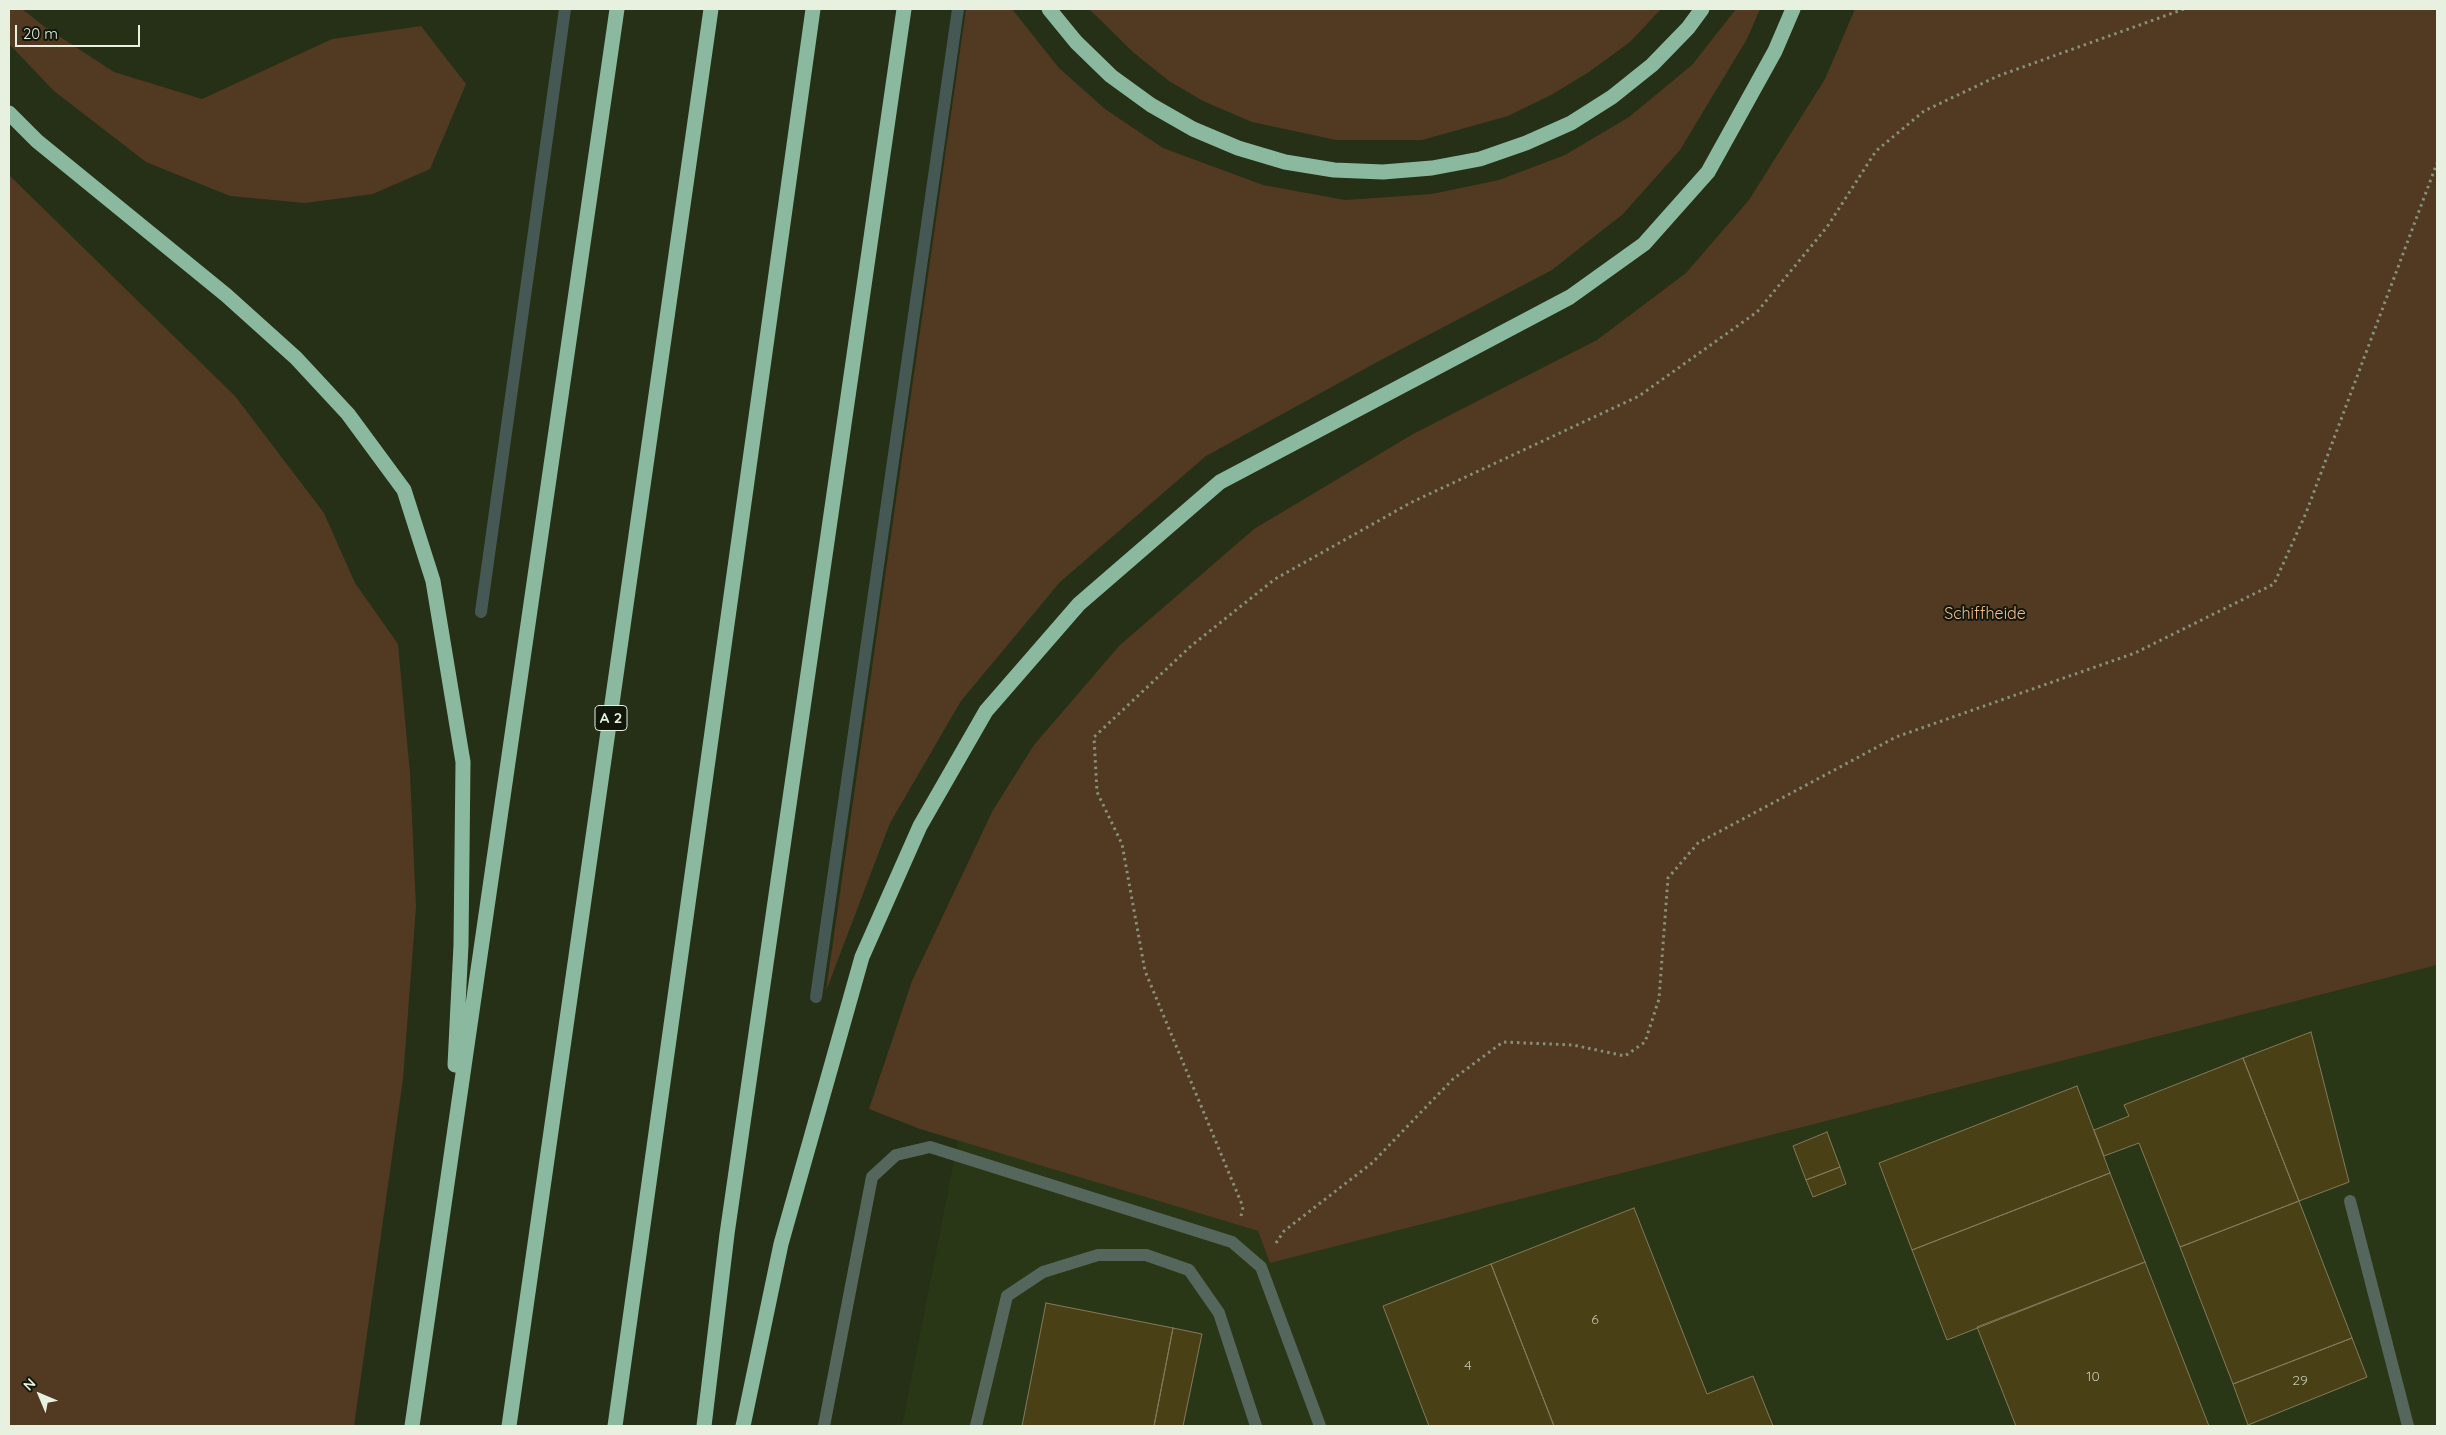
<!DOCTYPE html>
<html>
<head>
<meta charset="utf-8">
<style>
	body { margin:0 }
	#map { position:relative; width:2446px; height:1435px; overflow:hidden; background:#253016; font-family:Quicksand,sans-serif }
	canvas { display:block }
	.frame { position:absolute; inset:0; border:10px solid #e8f0df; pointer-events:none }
	.north { position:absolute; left:15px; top:1370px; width:50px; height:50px; -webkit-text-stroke:4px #11160b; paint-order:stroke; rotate:315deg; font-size:14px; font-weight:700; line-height:20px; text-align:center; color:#e8f0df }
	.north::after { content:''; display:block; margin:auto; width:18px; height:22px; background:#e8f0df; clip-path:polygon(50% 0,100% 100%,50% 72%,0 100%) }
	.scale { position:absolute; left:15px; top:25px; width:125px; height:22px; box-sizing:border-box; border:2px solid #e8f0df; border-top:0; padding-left:6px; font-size:15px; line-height:18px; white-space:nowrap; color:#e8f0df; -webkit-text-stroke:4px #11160b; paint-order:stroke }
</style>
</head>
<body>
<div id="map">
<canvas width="2446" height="1435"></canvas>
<div class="frame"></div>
<div class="north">N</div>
<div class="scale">20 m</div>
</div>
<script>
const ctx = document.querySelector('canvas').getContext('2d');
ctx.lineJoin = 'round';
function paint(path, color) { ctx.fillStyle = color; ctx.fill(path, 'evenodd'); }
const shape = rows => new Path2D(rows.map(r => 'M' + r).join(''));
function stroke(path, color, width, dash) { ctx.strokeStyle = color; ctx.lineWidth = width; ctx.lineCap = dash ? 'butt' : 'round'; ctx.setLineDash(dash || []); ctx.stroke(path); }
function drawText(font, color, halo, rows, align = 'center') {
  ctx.font = font + ' Quicksand,sans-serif'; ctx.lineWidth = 4; ctx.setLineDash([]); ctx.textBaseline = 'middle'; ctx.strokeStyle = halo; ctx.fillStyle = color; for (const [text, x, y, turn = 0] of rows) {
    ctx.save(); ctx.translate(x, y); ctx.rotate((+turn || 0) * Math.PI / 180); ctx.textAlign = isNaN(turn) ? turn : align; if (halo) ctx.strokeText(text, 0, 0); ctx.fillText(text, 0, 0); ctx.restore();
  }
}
paint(shape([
	[2437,965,2437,1426,902,1426,958,1140,1258,1231,1270,1263]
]), '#2a3716');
paint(shape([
	[9,9,22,9,45,27,114,72,202,99,332,39,421,26,466,84,430,169,373,194,305,203,230,196,146,162,54,91,9,44],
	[966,9,1012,9,1059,68,1105,109,1163,148,1263,185,1345,200,1432,194,1499,180,1565,155,1629,117,1692,65,1736,9,1760,9,1747,39,1680,150,1623,214,1552,270,1379,361,1206,456,1060,582,961,701,890,823,826,991],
	[1089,9,1661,9,1630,42,1589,72,1553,94,1508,116,1422,140,1336,140,1252,122,1203,101,1169,81,1134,53],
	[1855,9,2437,9,2437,965,1270,1263,1258,1231,920,1129,869,1109,912,981,993,810,1034,745,1120,645,1254,529,1413,434,1597,340,1686,273,1749,200,1825,79],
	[9,175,235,396,324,513,355,583,398,644,410,773,416,907,403,1079,354,1426,9,1426]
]), '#513922');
stroke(shape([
	[481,612,565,9],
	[816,997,958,9]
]), '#465853', 12);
const building = shape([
	[2311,1032,2349,1182,2299,1201,2243,1058,2311,1032],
	[2243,1058,2299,1201,2180,1247,2139,1143,2104,1156,2094,1130,2129,1116,2124,1105,2243,1058],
	[2077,1086,2110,1173,1912,1250,1879,1163,2077,1086],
	[1827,1132,1840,1167,1806,1180,1793,1146,1827,1132],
	[1840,1167,1846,1184,1813,1197,1806,1180,1840,1167],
	[2110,1173,2145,1262,1947,1340,1912,1250,2110,1173],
	[2299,1201,2352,1338,2233,1384,2180,1247,2299,1201],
	[1634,1208,1707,1394,1753,1376,1773,1426,1554,1426,1491,1264,1634,1208],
	[2145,1262,2209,1426,2016,1426,1977,1327,2145,1262],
	[1491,1264,1554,1426,1429,1426,1383,1306,1491,1264],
	[1046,1303,1173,1328,1154,1426,1022,1426,1046,1303],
	[1173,1328,1202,1334,1183,1426,1154,1426,1173,1328],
	[2352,1338,2367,1377,2248,1425,2233,1384,2352,1338]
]);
paint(building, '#4a4015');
stroke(building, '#837a5b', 1);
stroke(shape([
	[1241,1216,1243,1207,1145,971,1122,844,1097,792,1094,737,1191,646,1275,579,1412,502,1639,396,1757,312,1827,227,1876,151,1924,111,1998,76,2184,9],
	[1276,1243,1284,1231,1372,1163,1453,1079,1503,1042,1573,1045,1625,1056,1645,1042,1659,999,1668,878,1698,843,1896,737,2135,653,2274,584,2306,513,2437,163]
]), '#87907b', 3, [2.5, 4]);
stroke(shape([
	[2350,1201,2408,1426],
	[824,1426,872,1177,896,1155,930,1147,1232,1242,1261,1267,1320,1426],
	[976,1426,1007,1296,1043,1272,1098,1255,1146,1255,1189,1270,1219,1313,1256,1426]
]), '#55675c', 12);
stroke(shape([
	[1049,9,1076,42,1111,76,1151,105,1193,129,1238,148,1285,162,1334,170,1383,172,1432,168,1480,159,1526,143,1571,123,1612,97,1652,65,1688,28,1702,9],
	[9,113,37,141,226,295,296,358,348,414,404,490,433,581,463,762,461,945,455,1065],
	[412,1426,617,9],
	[509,1426,711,9],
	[615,1426,813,9],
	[704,1426,727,1234,904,9],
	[743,1426,781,1244,862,957,920,826,986,711,1079,604,1220,482,1570,297,1644,244,1708,172,1775,51,1793,9]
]), '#8bb99f', 15);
drawText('14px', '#c0c4ac', null, [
	["6",1595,1320],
	["4",1468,1366],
	["10",2093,1377],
	["29",2300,1381]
]);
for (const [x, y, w] of [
	[611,718,32]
]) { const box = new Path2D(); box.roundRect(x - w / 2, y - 12.5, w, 25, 4); ctx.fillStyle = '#11160b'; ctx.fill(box); stroke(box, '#e8f0df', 1); }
drawText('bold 15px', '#e8f0df', null, [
	["A 2",611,718]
]);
drawText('16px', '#f5bd8c', '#11160b', [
	["Schiffheide",1985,614]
]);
</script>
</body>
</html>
